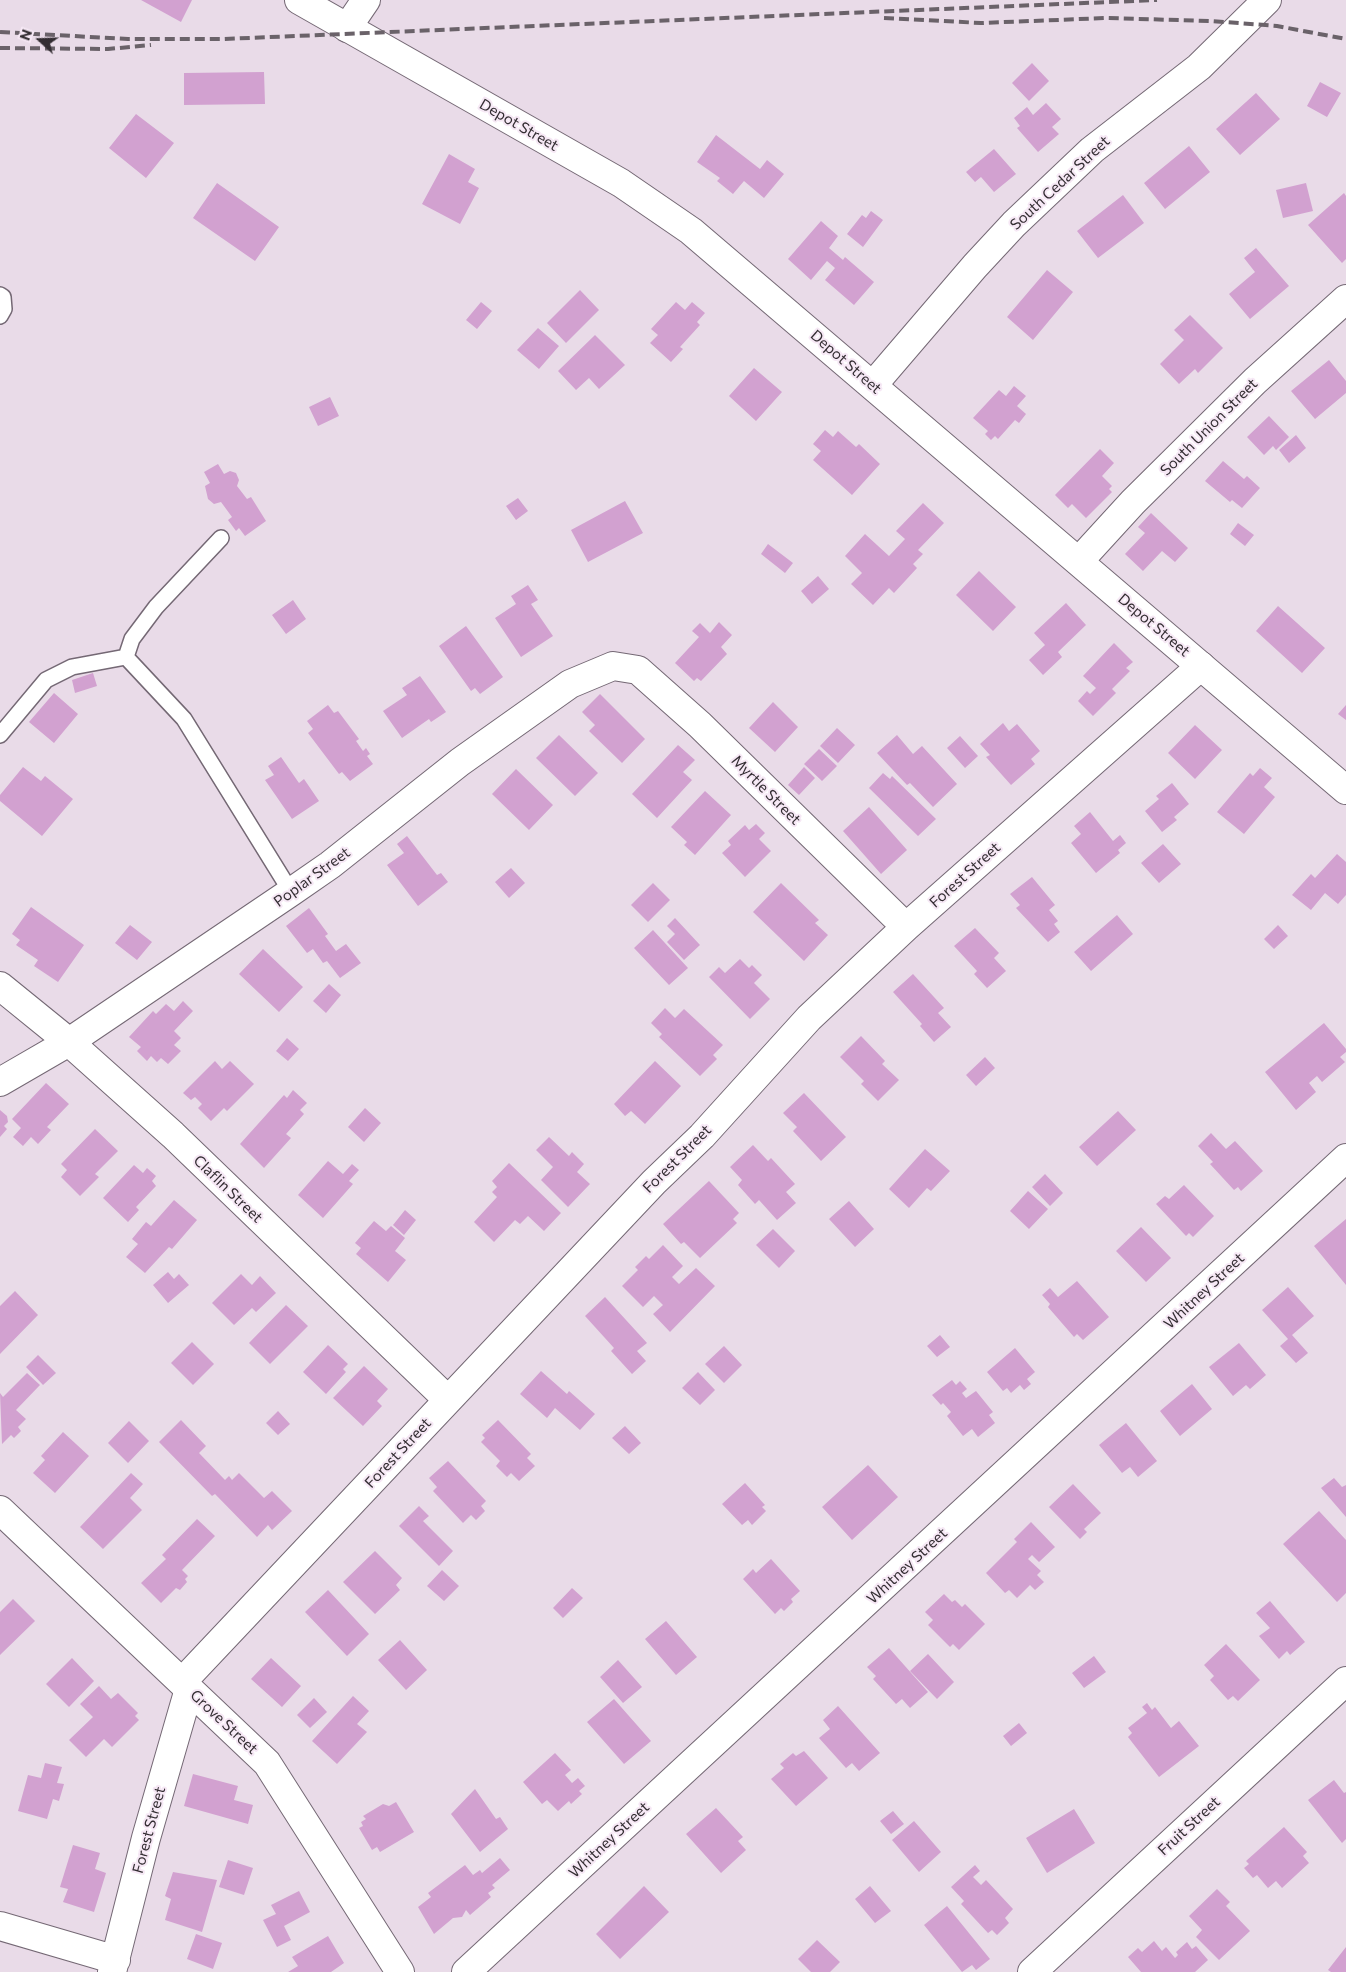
<!DOCTYPE html>
<html>
<head>
<meta charset="utf-8">
<style>
	body { margin:0 }
	#map { position:relative; width:1346px; height:1972px; overflow:hidden; background:#e9dbe8; font-family:Commissioner,sans-serif }
	canvas { display:block }
	.north { position:absolute; left:15px; top:15px; width:50px; height:50px; -webkit-text-stroke:4px #f6e8f5; paint-order:stroke; rotate:290deg; font-size:14px; font-weight:700; line-height:20px; text-align:center; color:#332d32 }
	.north::after { content:''; display:block; margin:auto; width:18px; height:22px; background:#332d32; clip-path:polygon(50% 0,100% 100%,50% 72%,0 100%) }
</style>
</head>
<body>
<div id="map">
<canvas width="1346" height="1972"></canvas>
<div class="north">N</div>
</div>
<script>
const ctx = document.querySelector('canvas').getContext('2d');
ctx.lineJoin = 'round';
function paint(path, color) { ctx.fillStyle = color; ctx.fill(path, 'evenodd'); }
const shape = rows => new Path2D(rows.map(r => 'M' + r).join(''));
function stroke(path, color, width, dash) { ctx.strokeStyle = color; ctx.lineWidth = width; ctx.lineCap = dash ? 'butt' : 'round'; ctx.setLineDash(dash || []); ctx.stroke(path); }
function drawText(font, color, halo, rows, align = 'center') {
  ctx.font = font + ' Commissioner,sans-serif'; ctx.lineWidth = 4; ctx.setLineDash([]); ctx.textBaseline = 'middle'; ctx.strokeStyle = halo; ctx.fillStyle = color; for (const [text, x, y, turn = 0] of rows) {
    ctx.save(); ctx.translate(x, y); ctx.rotate((+turn || 0) * Math.PI / 180); ctx.textAlign = isNaN(turn) ? turn : align; if (halo) ctx.strokeText(text, 0, 0); ctx.fillText(text, 0, 0); ctx.restore();
  }
}
paint(shape([
	[141,0,192,0,181,22],
	[1032,63,1049,81,1029,101,1012,83],
	[264,72,265,104,184,105,184,73],
	[1320,82,1341,93,1327,117,1307,106],
	[1256,93,1280,119,1240,155,1216,129],
	[1046,103,1061,119,1052,127,1059,134,1038,152,1017,128,1020,126,1014,118,1027,107,1033,115],
	[136,114,174,143,146,178,109,148],
	[716,135,760,169,767,160,784,174,764,198,744,181,733,194,717,181,720,178,697,162],
	[1189,146,1210,172,1165,209,1144,183],
	[994,149,1016,174,994,192,981,177,975,182,966,172],
	[449,154,475,169,468,182,479,188,460,224,422,204],
	[217,183,279,227,255,261,193,218],
	[1306,183,1313,211,1283,218,1276,190],
	[1344,193,1346,196,1346,259,1342,263,1308,225],
	[1123,195,1144,223,1098,258,1077,231],
	[871,211,883,220,863,247,847,234,862,215,866,218],
	[821,221,838,236,829,248,843,260,845,257,874,282,854,305,825,280,835,268,827,261,811,280,788,259],
	[1256,248,1289,286,1250,319,1229,294,1255,272,1244,258],
	[1047,270,1073,292,1033,340,1007,317],
	[580,290,599,310,566,343,547,323],
	[481,302,492,311,477,329,466,320],
	[676,302,685,310,692,302,705,313,697,322,700,325,680,347,683,349,671,362,650,343,658,335,651,329],
	[1190,315,1223,348,1198,373,1195,369,1179,384,1160,364,1184,340,1174,330],
	[538,328,559,346,539,369,517,350],
	[595,335,625,365,599,389,589,378,576,390,558,371],
	[1329,360,1346,381,1346,393,1315,419,1291,391],
	[754,368,782,392,756,421,729,396],
	[1014,386,1026,396,1017,406,1026,414,1019,423,1015,420,998,439,995,436,991,440,985,434,988,431,973,418,999,390,1006,396],
	[330,397,339,416,318,426,309,407],
	[1269,416,1289,437,1276,450,1273,446,1264,455,1247,437],
	[825,430,833,437,838,431,856,447,859,444,880,464,852,495,813,460,821,451,813,444],
	[1296,435,1306,448,1289,463,1279,450],
	[1100,449,1114,463,1102,476,1112,486,1109,489,1112,492,1086,518,1072,504,1068,508,1055,495],
	[1223,461,1244,479,1247,476,1260,488,1242,508,1232,500,1230,502,1205,481],
	[218,464,224,474,230,471,236,473,239,480,237,486,247,499,251,497,266,521,245,536,239,528,236,531,228,520,232,517,221,502,214,504,208,499,205,486,210,483,204,472],
	[518,498,528,511,516,520,506,506],
	[625,501,643,533,588,562,571,530],
	[923,503,944,523,918,550,923,554,913,564,917,568,894,593,889,588,873,605,851,584,862,573,845,556,865,534,889,556,905,539,896,531],
	[1151,513,1188,548,1175,562,1162,551,1143,571,1125,554,1145,533,1138,527],
	[1238,523,1254,535,1245,546,1230,534],
	[768,544,793,563,785,573,761,554],
	[979,571,1016,607,993,631,956,595],
	[818,576,829,589,812,604,801,591],
	[528,585,538,600,531,604,553,636,521,657,495,618,516,604,511,596],
	[293,600,306,619,286,634,272,615],
	[1066,603,1086,625,1058,652,1062,657,1043,675,1029,660,1045,645,1034,633],
	[1278,606,1325,648,1302,673,1256,631],
	[719,622,732,635,721,647,727,654,701,681,697,678,694,681,675,663,699,637,692,631,700,623,710,633],
	[466,626,503,677,480,694,475,688,471,691,439,646],
	[1114,643,1133,662,1126,668,1130,671,1112,689,1116,693,1093,716,1078,701,1087,691,1090,694,1096,688,1083,676],
	[93,673,97,686,75,693,72,680],
	[420,676,446,712,431,722,429,719,402,738,383,711,407,695,402,688],
	[54,693,78,714,54,743,29,722],
	[600,694,645,739,622,763,589,731,595,725,582,712],
	[773,702,798,727,775,752,749,728],
	[328,705,334,713,338,711,359,739,356,741,363,751,366,748,370,754,367,756,373,764,350,781,342,772,339,774,308,733,313,729,307,721],
	[1346,705,1346,720,1338,714],
	[1003,723,1009,731,1017,724,1040,751,1031,759,1035,764,1011,785,986,757,990,755,980,744],
	[1195,725,1222,750,1195,779,1168,753],
	[837,728,855,745,838,763,820,746],
	[559,735,598,773,575,796,536,758],
	[897,735,913,754,922,746,957,784,933,807,910,783,907,785,877,753],
	[960,736,978,756,965,768,947,748],
	[678,745,695,760,683,772,692,780,657,818,632,794],
	[819,749,837,766,822,781,804,764],
	[281,757,299,783,304,779,319,801,292,819,265,780,274,775,268,766],
	[23,767,41,781,45,776,73,799,42,836,0,801,0,795],
	[804,767,815,778,799,795,788,785],
	[1260,768,1272,778,1264,787,1275,797,1244,834,1217,812,1250,773,1253,776],
	[516,769,553,805,529,830,492,794],
	[883,773,890,779,892,776,936,819,918,836,869,788],
	[1172,783,1189,804,1174,817,1177,820,1162,832,1145,811,1159,799,1156,796],
	[705,791,731,815,695,855,684,845,687,842,671,827],
	[869,807,907,850,881,874,843,831],
	[1090,812,1113,841,1120,835,1126,843,1118,850,1120,853,1096,873,1071,843,1081,834,1074,826],
	[756,824,765,833,759,839,771,851,745,877,722,853,731,845,728,841,745,825,749,830],
	[407,836,437,875,441,873,448,882,418,906,387,865,404,853,397,844],
	[1163,844,1181,864,1159,883,1141,863],
	[1337,854,1346,862,1346,895,1338,904,1325,893,1311,910,1292,895,1311,874,1315,878],
	[511,868,525,883,509,898,495,882],
	[1032,877,1055,905,1049,910,1058,921,1054,924,1060,932,1048,942,1016,908,1020,905,1010,894],
	[653,883,670,900,648,922,631,905],
	[781,883,819,920,815,923,828,935,804,961,753,912],
	[31,907,84,945,58,982,34,966,38,960,16,945,20,940,12,934],
	[309,908,328,934,325,936,336,951,346,944,361,963,340,978,327,961,323,963,313,949,307,953,286,926],
	[1117,915,1133,934,1091,971,1074,952],
	[675,918,700,945,684,960,667,942,675,934,667,926],
	[130,925,152,942,137,960,115,943],
	[1278,925,1288,936,1274,949,1264,939],
	[975,928,999,953,994,958,1006,971,987,988,974,974,977,971,954,946],
	[653,930,688,968,669,985,634,948],
	[263,949,303,987,279,1012,239,974],
	[740,959,749,968,752,965,762,975,754,983,770,999,750,1019,709,977,719,967,725,973],
	[913,974,944,1008,938,1013,951,1027,934,1042,920,1026,922,1024,893,992],
	[329,984,341,995,326,1013,313,1001],
	[183,1001,193,1011,174,1031,181,1038,174,1045,181,1051,168,1064,161,1058,157,1062,151,1056,147,1061,137,1051,141,1047,129,1037,153,1011,156,1014,166,1004,174,1011],
	[665,1008,675,1018,684,1009,723,1045,713,1055,717,1059,700,1076,659,1037,662,1034,651,1023],
	[1324,1023,1346,1049,1346,1052,1340,1057,1345,1062,1322,1082,1317,1076,1309,1083,1316,1092,1296,1110,1265,1072],
	[861,1036,885,1061,882,1064,899,1080,878,1101,861,1084,864,1081,840,1057],
	[287,1038,299,1049,288,1061,276,1051],
	[985,1057,995,1068,976,1086,966,1075],
	[215,1061,222,1069,230,1061,254,1084,227,1111,224,1108,211,1121,198,1108,202,1104,195,1097,191,1100,183,1093],
	[655,1061,681,1086,645,1124,631,1111,625,1116,614,1104],
	[46,1083,69,1104,47,1127,51,1130,38,1144,31,1137,23,1146,13,1137,21,1128,12,1119],
	[293,1090,307,1103,300,1110,304,1114,286,1134,291,1138,264,1168,240,1144,284,1095,287,1098],
	[804,1093,846,1137,821,1161,793,1131,797,1127,783,1113],
	[365,1108,381,1123,364,1142,348,1127],
	[0,1110,7,1116,8,1122,4,1126,7,1129,0,1137],
	[1118,1111,1136,1130,1097,1166,1079,1147],
	[95,1129,118,1151,95,1174,99,1177,80,1196,61,1177,67,1170,61,1164],
	[1211,1133,1226,1149,1235,1141,1263,1171,1241,1191,1238,1187,1234,1190,1210,1164,1213,1162,1198,1146],
	[549,1137,569,1156,572,1152,584,1164,577,1172,590,1184,568,1207,541,1180,553,1167,536,1150],
	[753,1145,768,1161,771,1158,795,1184,786,1192,796,1203,777,1220,759,1200,755,1204,738,1185,742,1180,730,1167],
	[925,1149,950,1171,931,1191,927,1188,909,1208,889,1189],
	[328,1161,343,1174,352,1164,359,1170,349,1181,353,1184,323,1218,298,1195],
	[509,1163,561,1213,544,1231,528,1216,520,1224,515,1220,494,1242,474,1222,497,1197,492,1192,497,1187,492,1181],
	[134,1165,143,1173,147,1168,156,1176,152,1181,156,1186,136,1207,139,1210,128,1222,103,1198],
	[1045,1174,1063,1193,1050,1206,1032,1187],
	[709,1181,739,1213,733,1219,737,1223,700,1258,684,1242,681,1244,663,1224],
	[1184,1185,1214,1216,1193,1237,1189,1233,1186,1236,1156,1204,1165,1196,1169,1199],
	[1028,1191,1048,1209,1029,1229,1010,1211],
	[174,1200,197,1220,172,1249,169,1247,145,1273,126,1257,138,1244,132,1239,146,1222,151,1226],
	[849,1201,874,1229,855,1247,829,1219],
	[405,1210,416,1220,404,1235,393,1225],
	[1346,1219,1346,1285,1314,1246],
	[374,1221,386,1231,391,1226,405,1238,395,1251,406,1260,388,1282,356,1254,361,1248,355,1243],
	[1141,1227,1171,1258,1146,1282,1116,1251],
	[773,1229,795,1251,779,1268,756,1245],
	[663,1245,683,1266,672,1277,679,1284,696,1268,715,1286,670,1332,653,1314,663,1305,654,1296,643,1307,622,1286,638,1270,635,1267,646,1256,649,1259],
	[168,1272,174,1279,179,1274,189,1285,168,1303,153,1285],
	[241,1274,252,1285,260,1276,276,1293,256,1312,252,1308,234,1325,212,1303],
	[1077,1281,1109,1317,1083,1340,1077,1334,1074,1337,1048,1307,1050,1304,1042,1295,1050,1288,1058,1297],
	[1288,1287,1314,1316,1292,1335,1308,1353,1296,1363,1280,1346,1288,1339,1262,1310],
	[15,1291,38,1315,0,1354,0,1306],
	[605,1297,647,1343,637,1351,646,1361,632,1374,611,1351,614,1348,585,1316],
	[286,1305,308,1326,270,1364,249,1343],
	[940,1335,950,1347,937,1357,927,1346],
	[192,1342,214,1364,193,1385,171,1363],
	[1239,1343,1266,1375,1250,1389,1246,1385,1233,1396,1209,1367],
	[328,1345,348,1364,343,1369,346,1372,326,1394,303,1372],
	[724,1346,742,1365,724,1383,705,1364],
	[1015,1348,1035,1372,1027,1379,1031,1384,1024,1390,1020,1385,1011,1393,1007,1388,1003,1391,987,1372],
	[38,1355,56,1373,43,1385,26,1367],
	[364,1366,388,1389,377,1401,382,1406,363,1426,333,1398],
	[541,1371,567,1394,569,1391,595,1414,580,1430,555,1408,547,1418,520,1394],
	[698,1372,715,1390,700,1405,682,1388],
	[27,1373,40,1385,16,1410,26,1419,18,1427,21,1431,14,1438,11,1435,2,1444,0,1393,3,1397],
	[952,1380,956,1385,960,1381,967,1389,962,1393,966,1398,976,1391,993,1412,989,1415,995,1423,978,1437,972,1429,963,1436,947,1416,951,1412,943,1403,941,1405,932,1395],
	[1192,1384,1212,1409,1180,1436,1160,1411],
	[278,1411,290,1424,278,1435,266,1423],
	[181,1420,206,1446,199,1453,225,1480,229,1476,232,1480,239,1473,264,1498,272,1491,292,1511,272,1530,268,1525,257,1537,215,1494,212,1496,159,1442],
	[498,1420,531,1454,527,1458,535,1466,519,1481,511,1473,507,1477,496,1466,500,1461,481,1442,485,1438,482,1435],
	[129,1421,149,1441,128,1463,108,1443],
	[1126,1423,1157,1461,1138,1477,1130,1467,1122,1473,1099,1445],
	[625,1426,641,1443,629,1454,612,1438],
	[63,1432,89,1456,55,1493,33,1473,45,1460,41,1456],
	[448,1461,486,1501,481,1506,485,1511,476,1520,471,1515,463,1523,433,1491,437,1487,429,1478],
	[868,1465,898,1497,852,1540,822,1507],
	[131,1473,143,1484,130,1498,142,1510,103,1549,80,1527],
	[1334,1478,1342,1487,1346,1485,1346,1517,1321,1488],
	[745,1483,765,1505,762,1507,766,1511,752,1525,748,1520,742,1525,722,1504],
	[1073,1484,1101,1513,1084,1529,1087,1532,1080,1539,1049,1507],
	[419,1506,429,1516,423,1521,453,1551,439,1566,399,1526],
	[1319,1511,1346,1540,1346,1593,1337,1602,1283,1544],
	[197,1519,215,1536,182,1570,188,1576,185,1579,187,1582,180,1590,176,1588,161,1603,141,1583,166,1559,162,1555],
	[1031,1522,1055,1547,1039,1562,1032,1555,1028,1559,1041,1571,1037,1575,1044,1582,1035,1590,1030,1585,1017,1598,1009,1590,1005,1593,986,1573,1017,1542,1014,1539],
	[375,1551,402,1578,396,1585,400,1590,375,1614,343,1582],
	[771,1559,800,1591,791,1599,793,1602,784,1611,781,1608,775,1614,743,1579,753,1569,756,1573],
	[442,1570,459,1586,444,1601,427,1586],
	[572,1588,583,1598,563,1618,553,1608],
	[328,1590,369,1634,347,1656,305,1612],
	[944,1594,952,1602,955,1600,962,1607,965,1604,985,1624,959,1650,953,1644,950,1647,928,1625,933,1620,925,1612],
	[13,1599,35,1621,0,1655,0,1612],
	[1270,1601,1305,1642,1290,1655,1287,1651,1279,1659,1259,1636,1270,1628,1256,1613],
	[666,1621,697,1657,676,1675,645,1639],
	[400,1640,427,1670,406,1690,378,1660],
	[1226,1644,1260,1680,1238,1701,1233,1696,1228,1700,1210,1680,1214,1676,1204,1665],
	[889,1648,928,1692,910,1708,902,1699,896,1704,873,1679,876,1676,867,1667],
	[928,1654,954,1682,937,1699,910,1671],
	[1094,1656,1106,1672,1084,1688,1072,1673],
	[72,1658,94,1681,69,1707,46,1684],
	[271,1658,301,1686,282,1707,251,1679],
	[618,1660,642,1687,623,1703,600,1677],
	[99,1686,111,1699,118,1693,138,1713,135,1716,139,1720,112,1747,104,1739,86,1757,69,1740,93,1717,80,1704],
	[353,1696,369,1711,357,1724,367,1732,337,1764,312,1741],
	[314,1698,327,1712,310,1728,297,1715],
	[614,1699,651,1741,624,1764,587,1722],
	[1147,1703,1152,1710,1155,1707,1171,1728,1179,1721,1199,1746,1159,1777,1128,1737,1132,1733,1128,1728,1147,1713,1142,1707],
	[838,1706,880,1753,859,1771,852,1763,846,1768,819,1738,830,1729,823,1720],
	[1019,1723,1027,1733,1011,1746,1003,1736],
	[804,1751,828,1778,796,1806,771,1779,784,1768,780,1764,793,1753,796,1756],
	[555,1753,571,1770,565,1775,572,1783,578,1778,585,1786,579,1791,582,1794,571,1804,569,1801,558,1811,547,1800,542,1804,523,1782],
	[45,1763,62,1767,57,1783,64,1784,59,1801,53,1799,47,1819,18,1811,28,1775,41,1778],
	[193,1774,238,1786,234,1800,253,1805,248,1824,184,1806],
	[1334,1780,1344,1793,1346,1792,1346,1839,1342,1843,1308,1800],
	[475,1789,496,1819,500,1817,508,1829,480,1852,451,1814],
	[396,1802,414,1832,380,1852,377,1847,372,1850,359,1828,363,1826,361,1822,366,1819,363,1816,383,1804,389,1806],
	[716,1808,743,1837,738,1841,746,1850,721,1873,686,1834],
	[1074,1809,1095,1843,1047,1873,1026,1838],
	[893,1811,904,1824,891,1834,880,1821],
	[914,1821,941,1852,919,1872,892,1840],
	[1284,1827,1307,1852,1303,1856,1309,1863,1282,1888,1276,1881,1268,1888,1257,1875,1253,1878,1244,1868,1249,1864,1246,1861],
	[73,1845,100,1853,95,1869,106,1873,94,1912,63,1902,68,1889,60,1887],
	[500,1858,510,1870,492,1885,495,1888,488,1893,491,1897,470,1915,466,1910,462,1917,453,1918,434,1934,418,1907,431,1897,428,1893,465,1865,473,1875,480,1870,482,1873],
	[228,1860,253,1868,244,1895,219,1887],
	[975,1865,980,1871,973,1877,981,1885,986,1880,1013,1909,1005,1918,1009,1923,997,1935,992,1930,988,1933,961,1904,964,1901,951,1887],
	[173,1872,217,1880,202,1932,165,1920,171,1899,165,1896],
	[644,1886,669,1912,620,1959,596,1934],
	[870,1886,891,1911,875,1923,855,1899],
	[1217,1889,1230,1902,1226,1906,1250,1931,1219,1960,1196,1937,1202,1930,1189,1916],
	[299,1891,310,1912,284,1926,291,1940,277,1947,263,1920,276,1914,271,1905],
	[947,1906,990,1959,976,1970,972,1965,962,1972,924,1925],
	[196,1934,222,1943,213,1969,187,1959],
	[328,1936,344,1963,331,1972,288,1972,298,1966,292,1957],
	[817,1940,840,1962,830,1972,811,1972,798,1959],
	[1154,1941,1162,1951,1166,1947,1175,1958,1178,1955,1176,1952,1187,1942,1192,1949,1196,1946,1208,1960,1195,1972,1141,1972,1128,1957,1138,1948,1142,1952],
	[1346,1947,1346,1972,1331,1972,1328,1970]
]), '#d2a1d0');
const service = shape([
	[0,295,3,297,4,309,0,316],
	[221,538,156,607,132,639,126,657,184,719,291,892],
	[0,735,46,680,72,667,126,657]
]);
const minor = shape([
	[347,28,366,0],
	[873,385,975,266,1014,224,1092,150,1199,67,1267,0],
	[1079,561,1133,502,1255,381,1346,299],
	[0,986,69,1042,173,1135,448,1400],
	[0,1082,69,1042,291,892,330,865,460,762,570,684,613,666,638,670,700,725,906,927],
	[0,1510,267,1763,400,1972],
	[182,1682,654,1182,702,1136,809,1018,906,927,1201,666],
	[0,1926,116,1960],
	[112,1972,146,1838,189,1689],
	[466,1972,1346,1158],
	[1032,1972,1346,1681]
]);
const secondary = shape([
	[299,0,621,183,691,231,1346,790]
]);
stroke(service, '#746874', 18);
stroke(minor, '#746874', 30);
stroke(secondary, '#746874', 30);
stroke(service, '#fff', 15);
stroke(minor, '#fff', 28);
stroke(secondary, '#fff', 28);
stroke(shape([
	[884,18,981,23,1106,18,1211,21,1277,26,1346,39],
	[0,32,128,39,223,39,1157,0],
	[0,48,108,49,151,45]
]), '#6a6269', 4, [10, 5]);
drawText('15px', '#332d32', '#f6e8f5', [
	["Depot Street",519,125,30],
	["South Cedar Street",1060,183,-43],
	["Depot Street",846,362,41],
	["South Union Street",1209,427,-45],
	["Depot Street",1154,625,40],
	["Myrtle Street",766,790,45],
	["Forest Street",965,875,-42],
	["Poplar Street",312,877,-36],
	["Forest Street",677,1159,-45],
	["Claflin Street",228,1189,44],
	["Whitney Street",1204,1291,-43],
	["Forest Street",398,1453,-47],
	["Whitney Street",907,1566,-43],
	["Grove Street",224,1722,43],
	["Fruit Street",1189,1826,-43],
	["Forest Street",149,1830,-75],
	["Whitney Street",609,1840,-43]
]);
</script>
</body>
</html>
